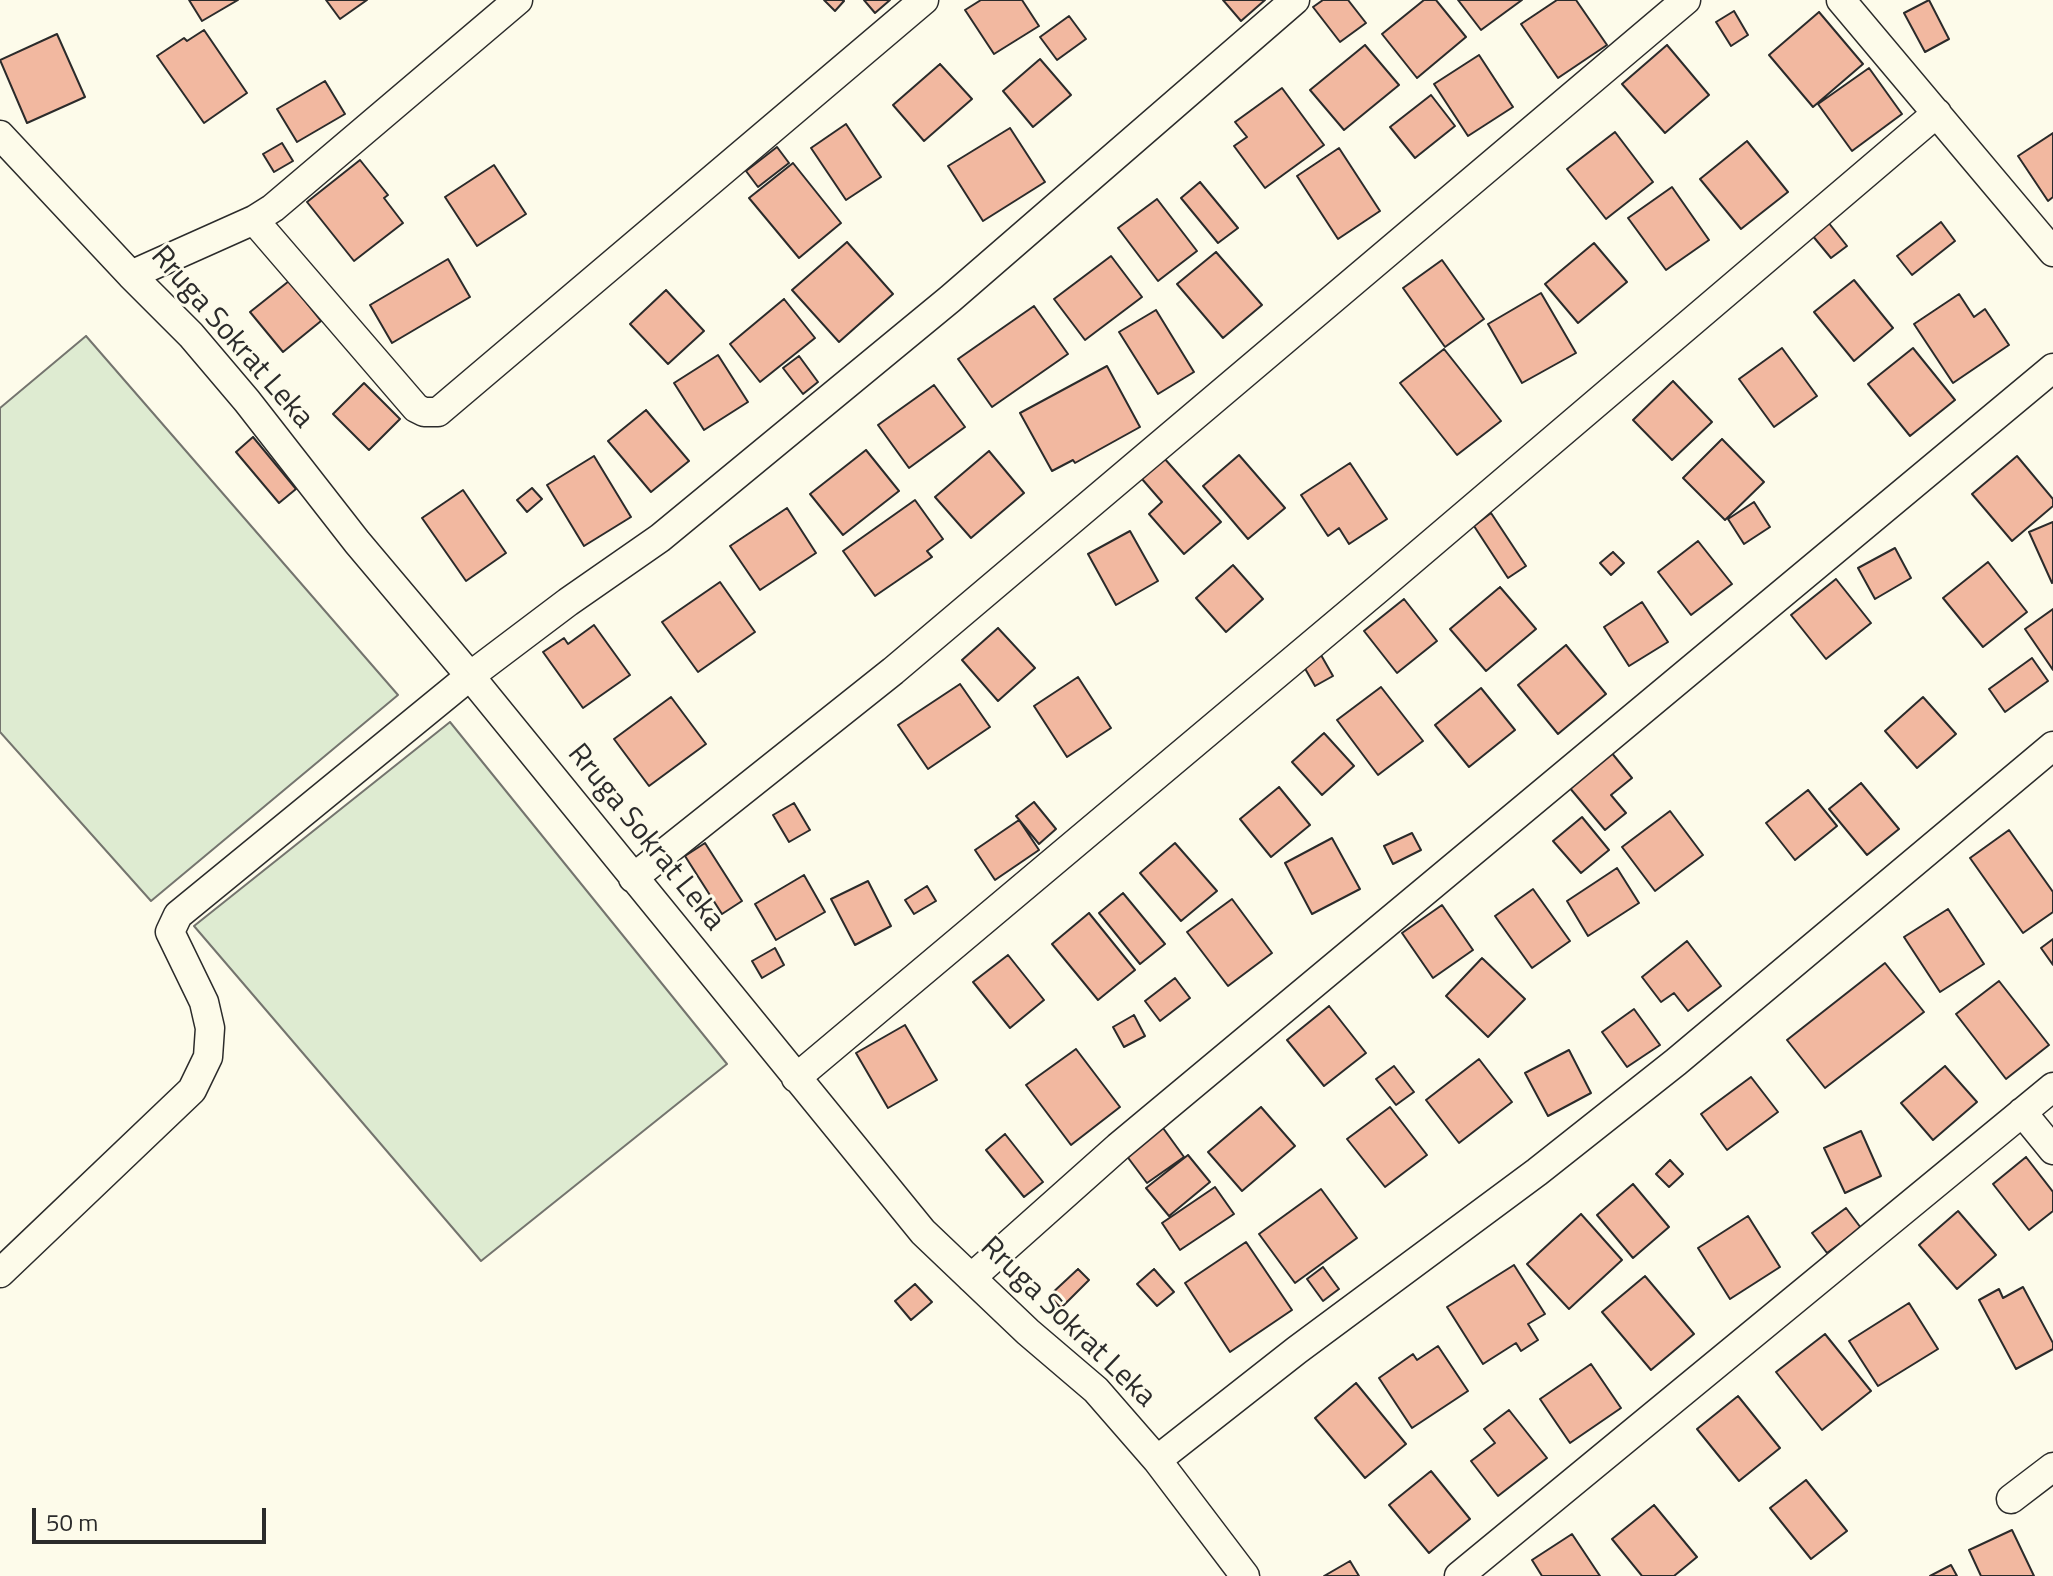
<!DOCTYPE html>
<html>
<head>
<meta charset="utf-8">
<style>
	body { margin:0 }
	#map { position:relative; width:2053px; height:1576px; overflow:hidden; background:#fdfbea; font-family:"Titillium Web",sans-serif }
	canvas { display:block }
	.scale { position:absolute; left:32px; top:1508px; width:234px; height:36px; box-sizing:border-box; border:4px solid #2b2b2b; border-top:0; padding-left:10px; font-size:24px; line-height:28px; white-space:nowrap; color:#2b2b2b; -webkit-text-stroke:6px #fdfbea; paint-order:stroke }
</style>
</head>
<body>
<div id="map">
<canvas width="2053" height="1576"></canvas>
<div class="scale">50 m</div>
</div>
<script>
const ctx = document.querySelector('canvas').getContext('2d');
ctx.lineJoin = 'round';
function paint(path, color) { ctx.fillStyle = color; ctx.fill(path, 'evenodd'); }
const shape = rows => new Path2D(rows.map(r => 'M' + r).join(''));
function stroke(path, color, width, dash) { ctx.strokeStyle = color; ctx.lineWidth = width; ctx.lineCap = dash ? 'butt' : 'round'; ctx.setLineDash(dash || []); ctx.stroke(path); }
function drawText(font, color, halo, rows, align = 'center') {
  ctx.font = font + ' "Titillium Web",sans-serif'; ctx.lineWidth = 6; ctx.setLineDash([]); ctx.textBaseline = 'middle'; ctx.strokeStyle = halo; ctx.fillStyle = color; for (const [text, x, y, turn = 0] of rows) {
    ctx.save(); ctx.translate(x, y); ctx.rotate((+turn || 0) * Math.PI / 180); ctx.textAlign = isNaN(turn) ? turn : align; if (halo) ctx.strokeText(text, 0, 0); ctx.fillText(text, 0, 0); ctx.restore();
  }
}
const green = shape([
	[86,336,398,695,151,901,0,732,0,408,86,336],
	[450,722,727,1064,481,1261,194,926,450,722]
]);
paint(green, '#deebd1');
stroke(green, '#74746e', 2);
const building = shape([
	[189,0,238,0,202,21,189,0],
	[326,0,367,0,340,19,326,0],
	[824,0,842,0,844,1,835,11,824,0],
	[864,0,890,0,875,13,864,0],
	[981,0,1022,0,1039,26,994,54,965,10,981,0],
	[1223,0,1265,0,1241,21,1223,0],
	[1323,0,1348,0,1366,23,1340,42,1313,7,1323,0],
	[1424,0,1436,0,1466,37,1417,78,1382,34,1424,0],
	[1458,0,1522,0,1481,30,1458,0],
	[1557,0,1576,0,1607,45,1558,78,1521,24,1557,0],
	[1929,0,1949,39,1925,52,1904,13,1929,0],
	[1734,11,1748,35,1731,46,1716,22,1734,11],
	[1819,12,1863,64,1813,107,1769,55,1819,12],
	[1069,16,1086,39,1057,60,1040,37,1069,16],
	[204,30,247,93,204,123,157,56,184,38,187,41,204,30],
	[57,34,85,97,27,123,0,60,57,34],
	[1365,45,1399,85,1344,130,1310,90,1365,45],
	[1667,45,1709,95,1665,133,1622,84,1667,45],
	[1479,55,1513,107,1468,136,1434,84,1479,55],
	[1040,59,1071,95,1033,127,1003,91,1040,59],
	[940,64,972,99,924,141,893,105,940,64],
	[1869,68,1902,114,1852,151,1818,104,1869,68],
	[325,81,345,114,297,142,277,109,325,81],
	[1282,88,1324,145,1265,188,1234,146,1247,137,1235,122,1282,88],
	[1431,95,1455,126,1415,158,1390,127,1431,95],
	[846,124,881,177,846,200,811,148,846,124],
	[1010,128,1045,182,983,221,948,166,1010,128],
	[1615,132,1653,182,1606,219,1567,169,1615,132],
	[2053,133,2053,197,2048,201,2018,156,2053,133],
	[1747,141,1788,192,1741,229,1700,179,1747,141],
	[282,143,293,161,274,172,263,154,282,143],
	[777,147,789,163,758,187,746,171,777,147],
	[1339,148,1380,211,1338,239,1297,176,1339,148],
	[360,160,388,195,384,198,403,223,354,261,307,202,360,160],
	[793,163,841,223,799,258,749,198,793,163],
	[494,165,526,214,477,246,445,197,494,165],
	[1200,182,1238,228,1218,243,1181,198,1200,182],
	[1672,187,1709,240,1666,270,1628,218,1672,187],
	[1157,199,1197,251,1158,281,1118,228,1157,199],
	[1828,222,1847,246,1831,258,1812,235,1828,222],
	[1941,222,1955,241,1912,275,1897,256,1941,222],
	[847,242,893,294,839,342,792,290,847,242],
	[1594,243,1627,282,1578,323,1545,284,1594,243],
	[1216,252,1262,305,1223,338,1177,284,1216,252],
	[1111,256,1142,297,1085,340,1054,299,1111,256],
	[448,259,470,297,392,343,370,305,448,259],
	[1442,260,1484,319,1445,347,1403,288,1442,260],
	[1854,280,1893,328,1854,361,1814,312,1854,280],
	[289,281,321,321,283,352,250,312,289,281],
	[666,290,704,331,668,364,630,324,666,290],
	[1541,293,1576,353,1522,383,1488,324,1541,293],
	[1959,294,1974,317,1985,309,2009,345,1953,383,1914,324,1959,294],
	[784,299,815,338,760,382,730,344,784,299],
	[1034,306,1068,354,992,407,958,359,1034,306],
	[1156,310,1194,372,1158,394,1119,332,1156,310],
	[1782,348,1817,396,1774,427,1739,379,1782,348],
	[1913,348,1955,400,1910,436,1868,384,1913,348],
	[1444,349,1501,421,1457,455,1400,383,1444,349],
	[718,355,748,402,704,430,674,383,718,355],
	[799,356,818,382,803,394,783,368,799,356],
	[1107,366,1140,427,1075,463,1073,460,1052,471,1020,413,1107,366],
	[1673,381,1712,422,1672,460,1633,420,1673,381],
	[364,383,400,419,369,450,333,414,364,383],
	[934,385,965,427,909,468,878,425,934,385],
	[646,410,689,461,651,492,608,441,646,410],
	[253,437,296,489,279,503,236,452,253,437],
	[1722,439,1764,482,1725,520,1683,478,1722,439],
	[866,450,899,491,843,535,810,494,866,450],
	[989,451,1024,493,971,538,935,497,989,451],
	[1239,455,1285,508,1248,539,1203,486,1239,455],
	[594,456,631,517,584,546,547,485,594,456],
	[2017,456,2053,499,2053,506,2012,541,1972,494,2017,456],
	[1164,458,1221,522,1184,554,1149,514,1162,502,1142,479,1164,458],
	[1350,463,1387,519,1349,544,1339,528,1328,536,1301,495,1350,463],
	[532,488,542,499,527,512,517,500,532,488],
	[463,490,506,553,466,581,422,518,463,490],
	[915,500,943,539,927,551,932,557,875,596,843,551,915,500],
	[1754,502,1770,527,1744,544,1728,519,1754,502],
	[787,508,816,553,760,590,730,546,787,508],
	[1491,513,1526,566,1508,578,1474,526,1491,513],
	[2053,522,2053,582,2052,583,2029,532,2053,522],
	[1130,531,1158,581,1116,605,1088,554,1130,531],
	[1698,541,1732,584,1691,615,1658,572,1698,541],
	[1895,548,1911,578,1875,599,1858,568,1895,548],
	[1613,552,1624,563,1611,575,1600,563,1613,552],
	[1988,562,2027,612,1983,647,1943,598,1988,562],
	[1233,565,1263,599,1226,632,1196,598,1233,565],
	[1836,579,1871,623,1826,659,1791,615,1836,579],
	[720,582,755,632,698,672,662,622,720,582],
	[1500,587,1536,629,1486,671,1450,629,1500,587],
	[1404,599,1437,641,1397,673,1364,631,1404,599],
	[1642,602,1668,642,1629,666,1604,627,1642,602],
	[2053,609,2053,670,2025,629,2053,609],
	[594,625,630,675,583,708,543,652,564,638,568,644,594,625],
	[998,628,1035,668,998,701,962,660,998,628],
	[1566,645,1606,694,1558,734,1518,685,1566,645],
	[1321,655,1333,676,1315,686,1303,665,1321,655],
	[2032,658,2048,681,2005,712,1989,689,2032,658],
	[1078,677,1111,728,1067,757,1034,706,1078,677],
	[960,684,990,727,928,769,898,725,960,684],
	[1381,687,1423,741,1378,775,1337,720,1381,687],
	[1481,688,1515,730,1469,767,1435,725,1481,688],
	[671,697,706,744,649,786,614,739,671,697],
	[1923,697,1956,734,1917,768,1885,731,1923,697],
	[1324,733,1354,766,1322,795,1292,762,1324,733],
	[1611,752,1632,778,1611,795,1626,813,1605,830,1569,787,1611,752],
	[1861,783,1899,829,1867,855,1829,809,1861,783],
	[1279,787,1310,825,1271,857,1240,819,1279,787],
	[1808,790,1837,826,1795,860,1766,823,1808,790],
	[1034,802,1056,829,1039,844,1016,816,1034,802],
	[794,803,810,830,789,842,773,815,794,803],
	[1670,811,1703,855,1655,891,1622,847,1670,811],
	[1582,817,1609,850,1581,873,1553,841,1582,817],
	[1019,820,1039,850,995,880,975,850,1019,820],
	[2009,830,2053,892,2053,912,2023,933,1970,858,2009,830],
	[1412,833,1421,850,1393,864,1384,846,1412,833],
	[1332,838,1360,889,1312,914,1285,863,1332,838],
	[705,843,742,901,722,914,685,856,705,843],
	[1175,843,1217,891,1181,921,1140,873,1175,843],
	[1617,868,1639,903,1588,936,1567,901,1617,868],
	[804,875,825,912,776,940,755,904,804,875],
	[868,881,891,926,855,945,831,899,868,881],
	[927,886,936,901,914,914,905,900,927,886],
	[1533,889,1570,941,1532,968,1495,916,1533,889],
	[1123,893,1165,944,1140,964,1099,913,1123,893],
	[1232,899,1272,953,1228,986,1187,932,1232,899],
	[1442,905,1473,950,1433,978,1402,933,1442,905],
	[1948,909,1984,964,1940,992,1904,937,1948,909],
	[1089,913,1135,970,1098,1000,1052,944,1089,913],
	[2053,939,2053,965,2041,948,2053,939],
	[1687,941,1721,986,1688,1011,1674,993,1661,1002,1642,977,1687,941],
	[775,948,784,965,762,978,752,961,775,948],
	[1008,955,1044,1000,1010,1028,973,982,1008,955],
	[1482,958,1525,999,1488,1037,1446,996,1482,958],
	[1885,963,1924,1012,1825,1088,1787,1040,1885,963],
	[1175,978,1190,998,1160,1021,1145,1001,1175,978],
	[1999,981,2049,1045,2006,1079,1956,1014,1999,981],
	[1329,1006,1366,1053,1324,1086,1287,1040,1329,1006],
	[1634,1009,1660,1045,1627,1067,1602,1032,1634,1009],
	[1134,1015,1145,1036,1124,1047,1113,1027,1134,1015],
	[905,1025,937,1080,888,1108,856,1053,905,1025],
	[1076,1049,1120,1107,1071,1145,1026,1085,1076,1049],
	[1569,1050,1591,1093,1548,1116,1525,1073,1569,1050],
	[1479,1059,1512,1102,1459,1143,1426,1100,1479,1059],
	[1394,1066,1414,1092,1396,1105,1376,1079,1394,1066],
	[1945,1066,1977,1102,1933,1140,1901,1103,1945,1066],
	[1751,1077,1778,1112,1727,1150,1701,1114,1751,1077],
	[1261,1107,1295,1146,1242,1191,1208,1152,1261,1107],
	[1390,1107,1427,1155,1385,1187,1347,1139,1390,1107],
	[1163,1128,1184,1157,1147,1183,1126,1155,1163,1128],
	[1861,1131,1881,1176,1845,1193,1824,1148,1861,1131],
	[1005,1134,1043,1182,1024,1197,986,1150,1005,1134],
	[1188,1155,1210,1182,1169,1216,1146,1188,1188,1155],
	[2026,1157,2053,1192,2053,1211,2029,1230,1993,1184,2026,1157],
	[1670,1160,1683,1174,1669,1187,1656,1174,1670,1160],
	[1633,1184,1669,1227,1633,1258,1597,1215,1633,1184],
	[1215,1187,1234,1214,1180,1250,1162,1223,1215,1187],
	[1321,1189,1357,1238,1295,1283,1259,1234,1321,1189],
	[1846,1208,1861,1228,1827,1253,1812,1233,1846,1208],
	[1958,1211,1996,1255,1957,1289,1919,1245,1958,1211],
	[1581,1214,1622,1260,1569,1309,1527,1264,1581,1214],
	[1748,1216,1780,1267,1730,1299,1698,1248,1748,1216],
	[1246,1242,1292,1310,1230,1352,1185,1283,1246,1242],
	[1514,1265,1545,1314,1528,1324,1538,1340,1521,1351,1516,1343,1483,1364,1447,1307,1514,1265],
	[1323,1267,1339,1289,1323,1301,1307,1279,1323,1267],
	[1078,1269,1089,1280,1061,1308,1049,1296,1078,1269],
	[1154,1269,1174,1292,1157,1306,1137,1284,1154,1269],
	[1645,1276,1694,1334,1651,1370,1602,1312,1645,1276],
	[915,1284,932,1302,911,1320,895,1301,915,1284],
	[2023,1287,2053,1343,2053,1349,2016,1369,1979,1300,1999,1289,2003,1298,2023,1287],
	[1909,1303,1938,1349,1878,1386,1849,1341,1909,1303],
	[1825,1334,1871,1391,1822,1430,1776,1372,1825,1334],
	[1438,1346,1468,1391,1412,1428,1379,1378,1413,1354,1417,1360,1438,1346],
	[1591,1364,1621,1408,1570,1443,1540,1399,1591,1364],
	[1356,1383,1406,1444,1365,1478,1315,1418,1356,1383],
	[1738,1396,1780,1448,1739,1481,1697,1429,1738,1396],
	[1509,1410,1547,1458,1498,1496,1471,1461,1495,1443,1484,1429,1509,1410],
	[1431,1471,1470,1519,1429,1553,1389,1505,1431,1471],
	[1806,1480,1847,1531,1811,1559,1770,1508,1806,1480],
	[1654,1505,1697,1557,1674,1576,1642,1576,1612,1539,1654,1505],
	[2012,1530,2034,1576,1981,1576,1969,1550,2012,1530],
	[1572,1534,1600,1576,1542,1576,1532,1560,1572,1534],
	[1350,1561,1359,1576,1324,1576,1350,1561],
	[1951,1565,1957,1576,1930,1576,1951,1565]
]);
paint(building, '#f2b8a0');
stroke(building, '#2b2b2b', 2);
const minor = shape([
	[1841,0,2053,252],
	[0,135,131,275,191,335,247,401,357,542,470,676,923,1232,1028,1332,1096,1390,1157,1460,1245,1576],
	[254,220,416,408,424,412,438,412,924,0],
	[131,275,254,220,273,208,518,0],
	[633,878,893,671,1686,0],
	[796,1078,1378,589,1937,113],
	[2022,1112,2053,1150],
	[0,1273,192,1090,208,1057,210,1028,204,1002,170,932,178,915,470,676,568,602,660,538,950,299,1295,0],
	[971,1278,1118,1147,2053,368],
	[1157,1460,1297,1350,1537,1172,1676,1062,2053,746],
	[2011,1499,2053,1467],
	[1459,1576,2053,1087]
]);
stroke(minor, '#2b2b2b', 31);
stroke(minor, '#fdfbea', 28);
drawText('30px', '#2b2b2b', '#fdfbea', [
	["Rruga Sokrat Leka",231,338,49],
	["Rruga Sokrat Leka",645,838,51],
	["Rruga Sokrat Leka",1067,1323,44]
]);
</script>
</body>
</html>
